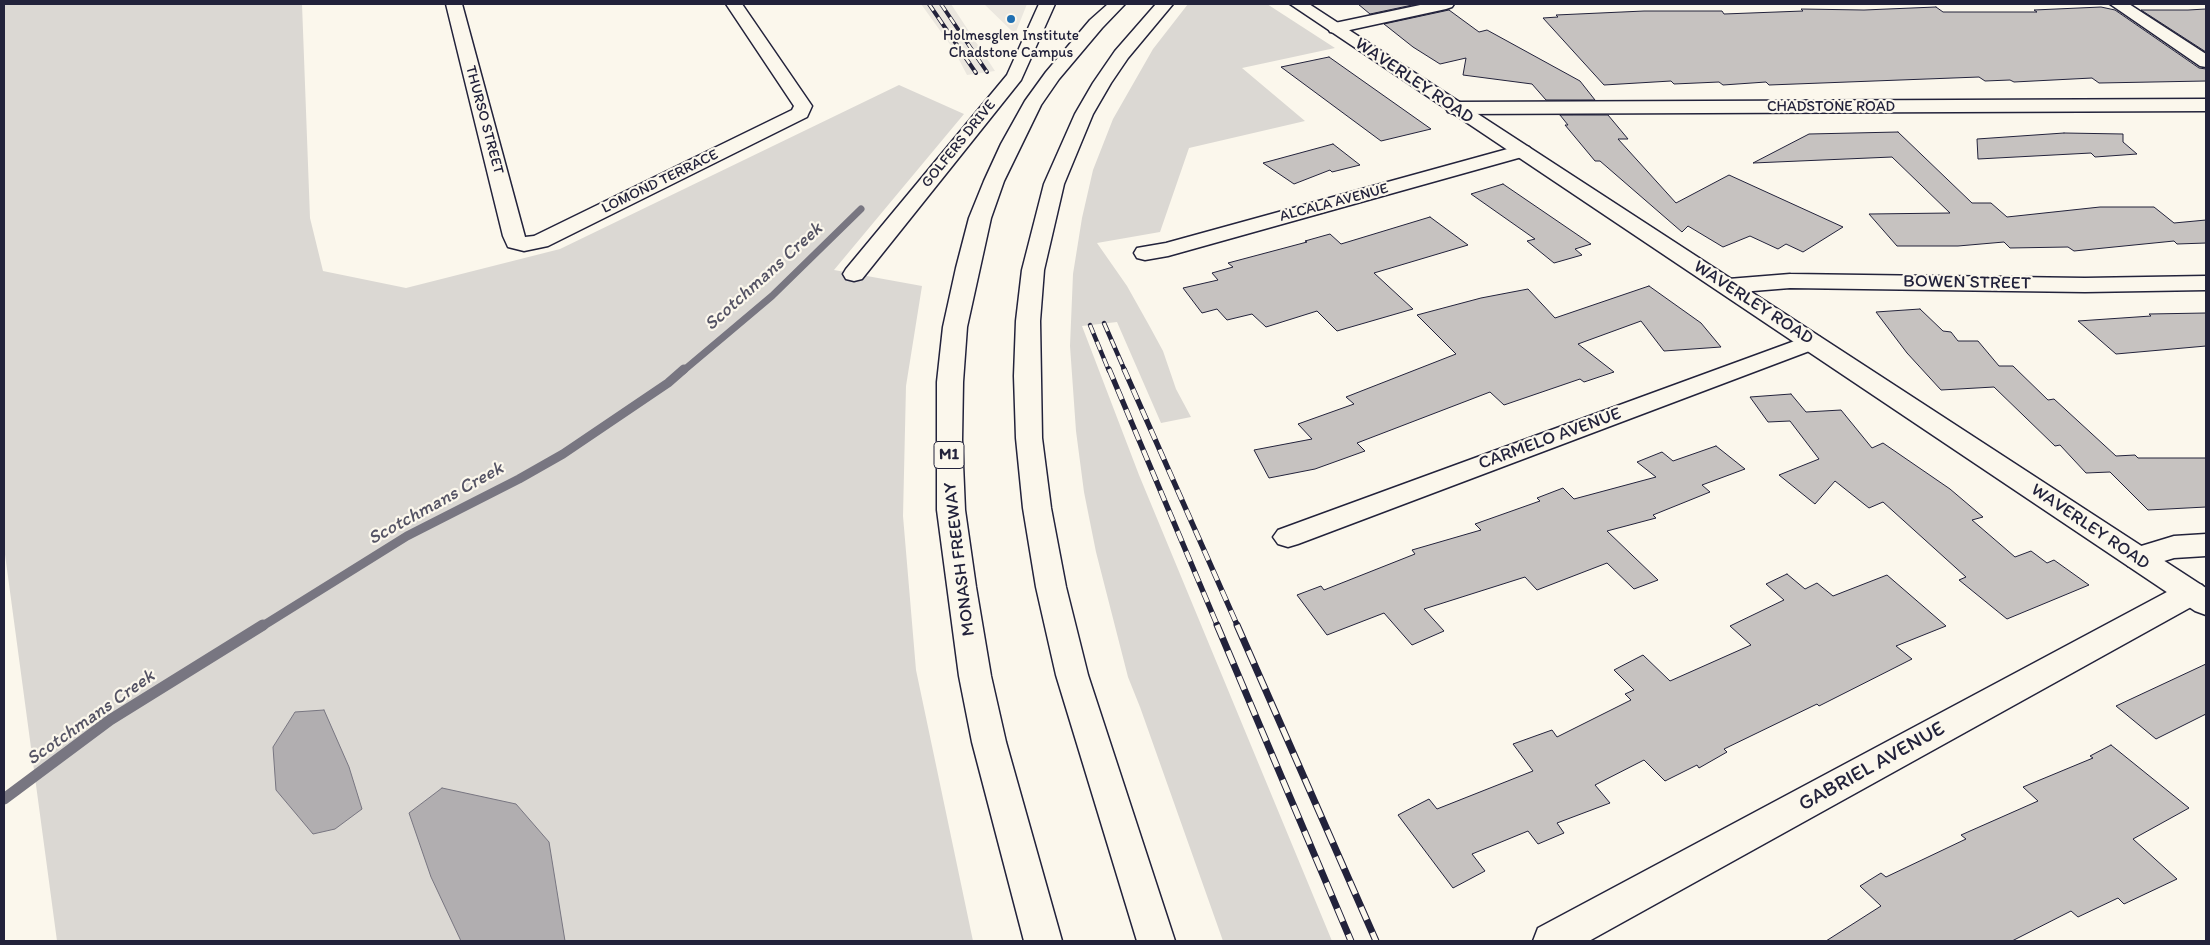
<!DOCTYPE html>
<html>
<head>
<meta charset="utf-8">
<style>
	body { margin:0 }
	#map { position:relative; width:2210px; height:945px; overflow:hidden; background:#fbf7ec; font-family:Itim,sans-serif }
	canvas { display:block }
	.frame { position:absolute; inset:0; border:5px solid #22223b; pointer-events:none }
</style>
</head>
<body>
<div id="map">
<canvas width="2210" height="945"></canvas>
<div class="frame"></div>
</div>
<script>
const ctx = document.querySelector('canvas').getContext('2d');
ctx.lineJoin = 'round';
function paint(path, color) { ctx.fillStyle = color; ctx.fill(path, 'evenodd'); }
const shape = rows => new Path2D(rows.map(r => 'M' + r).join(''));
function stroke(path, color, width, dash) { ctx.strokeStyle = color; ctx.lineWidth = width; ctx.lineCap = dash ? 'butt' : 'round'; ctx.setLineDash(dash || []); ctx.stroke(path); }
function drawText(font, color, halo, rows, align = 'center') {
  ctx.font = font + ' Itim,sans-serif'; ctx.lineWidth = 4.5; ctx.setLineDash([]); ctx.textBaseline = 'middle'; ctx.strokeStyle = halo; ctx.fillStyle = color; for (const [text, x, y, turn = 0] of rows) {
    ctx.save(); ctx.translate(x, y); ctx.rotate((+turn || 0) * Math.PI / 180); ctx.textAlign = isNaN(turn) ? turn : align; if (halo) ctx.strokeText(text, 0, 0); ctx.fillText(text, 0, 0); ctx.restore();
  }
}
paint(shape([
	[921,4,951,4,995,71,967,75,954,50],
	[984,4,1027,4,1015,34]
]), '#ebe7df');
paint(shape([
	[4,4,302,4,310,218,323,271,406,288,560,249,899,85,964,114,834,270,922,286,906,386,903,516,916,670,973,941,57,941,4,547],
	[1188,4,1267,4,1335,48,1242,68,1305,121,1189,148,1160,232,1097,243,1127,286,1150,327,1163,351,1176,389,1191,417,1161,423,1117,322,1082,326,1139,475,1332,941,1223,941,1140,707,1128,677,1096,552,1084,492,1076,431,1070,346,1073,274,1082,218,1093,170,1113,119,1153,49]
]), '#dbd8d3');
const water = shape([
	[324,710,349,767,362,809,335,829,313,834,276,790,273,747,295,712,324,710],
	[442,788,516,804,549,842,565,941,461,941,431,877,409,813,442,788]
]);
paint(water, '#b1aeb0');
stroke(water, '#787681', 1);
stroke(shape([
	[683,371,772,296,861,209]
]), '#787681', 7);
stroke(shape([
	[261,627,407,536,519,479,563,454,668,383,684,369]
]), '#787681', 9);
stroke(shape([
	[4,799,110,720,263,625]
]), '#787681', 11);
const building = shape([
	[1358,4,1417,4,1370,14,1358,4],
	[1936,7,1943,12,2037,12,2034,10,2101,7,2115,10,2199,68,2206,69,2206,81,2099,83,2092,78,2014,82,2010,80,1985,81,1979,77,1769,85,1766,82,1723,85,1719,82,1674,84,1671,81,1604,85,1543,18,1558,17,1556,15,1644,11,1722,11,1724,14,1803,11,1801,9,1864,10,1936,7],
	[2206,9,2206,52,2141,10,2188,10,2206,9],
	[1449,10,1479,32,1487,30,1580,81,1595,100,1546,100,1532,84,1463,75,1466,58,1440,64,1413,47,1384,24,1449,10],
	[1329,57,1431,129,1381,141,1281,67,1329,57],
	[1560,115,1608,115,1628,139,1618,139,1676,203,1729,175,1843,227,1803,252,1786,244,1778,249,1750,236,1723,247,1688,226,1682,232,1600,161,1595,161,1565,125,1568,125,1560,115],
	[1898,132,1972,203,1991,203,2007,217,2100,207,2154,207,2174,223,2206,220,2206,243,2177,244,2174,241,2074,251,2068,247,2010,248,2004,242,1958,246,1897,246,1869,214,1950,213,1892,157,1753,163,1809,134,1898,132],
	[2064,133,2123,134,2123,142,2137,154,2095,157,2091,153,1978,159,1977,139,2064,133],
	[1333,144,1360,165,1332,172,1330,170,1294,184,1263,163,1333,144],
	[1503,184,1591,244,1575,249,1582,255,1554,263,1527,241,1535,239,1471,194,1503,184],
	[1430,217,1468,245,1374,273,1413,309,1337,331,1317,311,1266,327,1252,314,1227,320,1217,309,1202,313,1183,288,1218,280,1212,273,1233,267,1228,263,1307,242,1305,241,1330,234,1341,244,1430,217],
	[1649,286,1701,323,1721,347,1664,351,1641,321,1578,344,1614,372,1584,382,1580,379,1504,405,1490,392,1357,443,1365,451,1315,469,1269,478,1254,450,1312,439,1298,424,1354,404,1346,397,1456,354,1417,315,1481,298,1528,289,1555,318,1649,286],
	[1920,309,1943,331,1951,332,1958,341,1978,341,1999,366,2013,366,2048,400,2054,399,2116,456,2135,455,2138,458,2206,458,2206,507,2148,510,2110,472,2086,473,2060,445,2055,446,1994,387,1941,390,1907,353,1876,312,1920,309],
	[2206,313,2206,346,2116,354,2078,321,2151,316,2149,314,2206,313],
	[1791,394,1806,412,1841,410,1872,448,1883,443,1950,489,1983,517,1972,520,2015,557,2031,551,2047,563,2054,560,2089,585,2007,619,1959,580,1966,577,1883,502,1869,508,1835,481,1815,504,1779,475,1819,459,1790,421,1768,422,1750,397,1791,394],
	[1716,446,1745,469,1702,485,1710,492,1653,515,1656,518,1607,531,1658,580,1634,589,1607,563,1537,590,1525,577,1424,609,1444,631,1412,645,1384,613,1327,635,1297,595,1321,586,1324,590,1415,554,1412,550,1481,530,1475,524,1540,501,1537,498,1563,488,1574,499,1656,477,1637,462,1662,452,1673,461,1716,446],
	[1787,574,1805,589,1817,583,1833,596,1887,575,1946,626,1896,646,1912,659,1819,706,1817,704,1724,749,1727,752,1699,768,1697,765,1665,781,1644,760,1595,785,1610,803,1557,823,1564,833,1538,844,1528,831,1472,854,1485,871,1453,888,1398,815,1429,799,1437,809,1533,771,1513,744,1552,730,1557,737,1631,700,1625,694,1634,690,1614,670,1643,655,1670,681,1751,645,1730,626,1784,600,1766,584,1787,574],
	[2206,664,2206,714,2156,739,2116,706,2206,664],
	[2111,745,2189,808,2133,839,2177,879,2124,904,2118,898,2078,917,2071,911,2012,941,1826,941,1881,906,1860,886,1881,873,1886,877,1966,839,1961,835,2038,801,2023,787,2093,758,2090,756,2111,745]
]);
paint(building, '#c6c2c0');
stroke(building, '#22223b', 1);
const minor = shape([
	[446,4,462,4,525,237,534,236,792,110,794,106,726,4,742,4,812,106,807,117,548,246,524,251,508,247,503,236,446,4],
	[1039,4,1055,4,1021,80,862,279,854,281,846,279,843,274,846,269,1007,75,1039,4],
	[1425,4,1454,4,1452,7,1446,9,1336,33,1330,32,1328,28,1330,24,1425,4],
	[2110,4,2129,4,2206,54,2206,67,2200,66,2110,4],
	[2206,99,2206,111,1455,114,1448,112,1446,108,1448,104,1455,102,2206,99],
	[1522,145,1529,147,1532,151,1529,155,1168,256,1145,260,1137,258,1134,253,1137,248,1166,243,1522,145],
	[1790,274,2085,278,2206,276,2206,290,2085,292,1790,288,1728,293,1720,291,1717,286,1720,281,1728,279,1790,274],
	[1811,335,1820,337,1823,342,1820,347,1298,544,1288,547,1278,544,1273,537,1278,530,1811,335],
	[2206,534,2206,556,2174,558,2138,569,2128,566,2123,558,2128,550,2174,536,2206,534],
	[2191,582,2202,585,2206,593,2202,601,1589,941,1533,941,1538,928,2180,585,2191,582]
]);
const major = shape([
	[1290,4,1309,4,2206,588,2206,615,2195,611,1290,4]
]);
const highway = shape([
	[1108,4,1125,4,1102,28,1059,79,1041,105,1004,181,991,218,967,327,963,382,962,440,965,510,976,587,991,676,1006,742,1062,941,1024,941,972,742,959,676,937,510,937,382,943,327,956,268,969,218,984,181,1001,144,1025,101,1046,72,1090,20,1108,4],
	[1156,4,1173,4,1128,58,1111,83,1093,114,1064,184,1044,270,1040,321,1042,438,1051,508,1066,587,1088,675,1175,941,1137,941,1056,675,1036,587,1023,508,1016,438,1014,376,1016,321,1022,270,1044,184,1075,114,1093,83,1115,51,1156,4]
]);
stroke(minor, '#22223b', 3);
stroke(major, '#22223b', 3);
stroke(highway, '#22223b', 3);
paint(minor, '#fbf7ec');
paint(major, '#fbf7ec');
paint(highway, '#fbf7ec');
const railFar3 = shape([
	[929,4,976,73],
	[941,4,987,72]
]);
const railFar2 = shape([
	[1104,323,1125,371],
	[1090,325,1109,371]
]);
const railFar1 = shape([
	[1109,369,1218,627],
	[1124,369,1238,627]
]);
const rail = shape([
	[1217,625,1351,941],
	[1237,625,1376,941]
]);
stroke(railFar3, '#22223b', 4);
stroke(railFar2, '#22223b', 4.5);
stroke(railFar1, '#22223b', 5.5);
stroke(rail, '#22223b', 7);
stroke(railFar3, '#fbf7ec', 2.5, [8]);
stroke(railFar2, '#fbf7ec', 3, [9]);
stroke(railFar1, '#fbf7ec', 4, [11]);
stroke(rail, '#fbf7ec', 5, [14]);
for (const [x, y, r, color] of [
	[1011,19,5,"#1f6fb2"]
]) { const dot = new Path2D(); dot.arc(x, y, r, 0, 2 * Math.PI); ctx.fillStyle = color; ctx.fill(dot); stroke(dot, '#fbf7ec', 2); }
drawText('15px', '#22223b', '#fbf7ec', [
	["Holmesglen Institute",1011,36],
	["Chadstone Campus",1011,53]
]);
drawText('15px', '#22223b', '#fbf7ec', [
	["CHADSTONE ROAD",1831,107],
	["THURSO STREET",484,120,75],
	["GOLFERS DRIVE",959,144,-51],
	["LOMOND TERRACE",660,182,-26],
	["ALCALA AVENUE",1334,203,-15]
]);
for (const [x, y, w] of [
	[949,455,30]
]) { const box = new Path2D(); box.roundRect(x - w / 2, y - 13.5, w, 27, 4); ctx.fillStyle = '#fbf7ec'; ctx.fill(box); stroke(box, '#22223b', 1); }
drawText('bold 16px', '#22223b', null, [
	["M1",949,455]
]);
drawText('18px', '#22223b', '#fbf7ec', [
	["WAVERLEY ROAD",1414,81,34],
	["BOWEN STREET",1967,283,1],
	["WAVERLEY ROAD",1753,303,33],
	["CARMELO AVENUE",1550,439,-20],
	["WAVERLEY ROAD",2090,527,34],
	["MONASH FREEWAY",960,559,-97]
]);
drawText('italic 19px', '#545364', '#fbf7ec', [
	["Scotchmans Creek",764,277,-42],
	["Scotchmans Creek",436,504,-29],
	["Scotchmans Creek",91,718,-35]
]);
drawText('21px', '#22223b', '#fbf7ec', [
	["GABRIEL AVENUE",1872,767,-29]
]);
</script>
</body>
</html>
